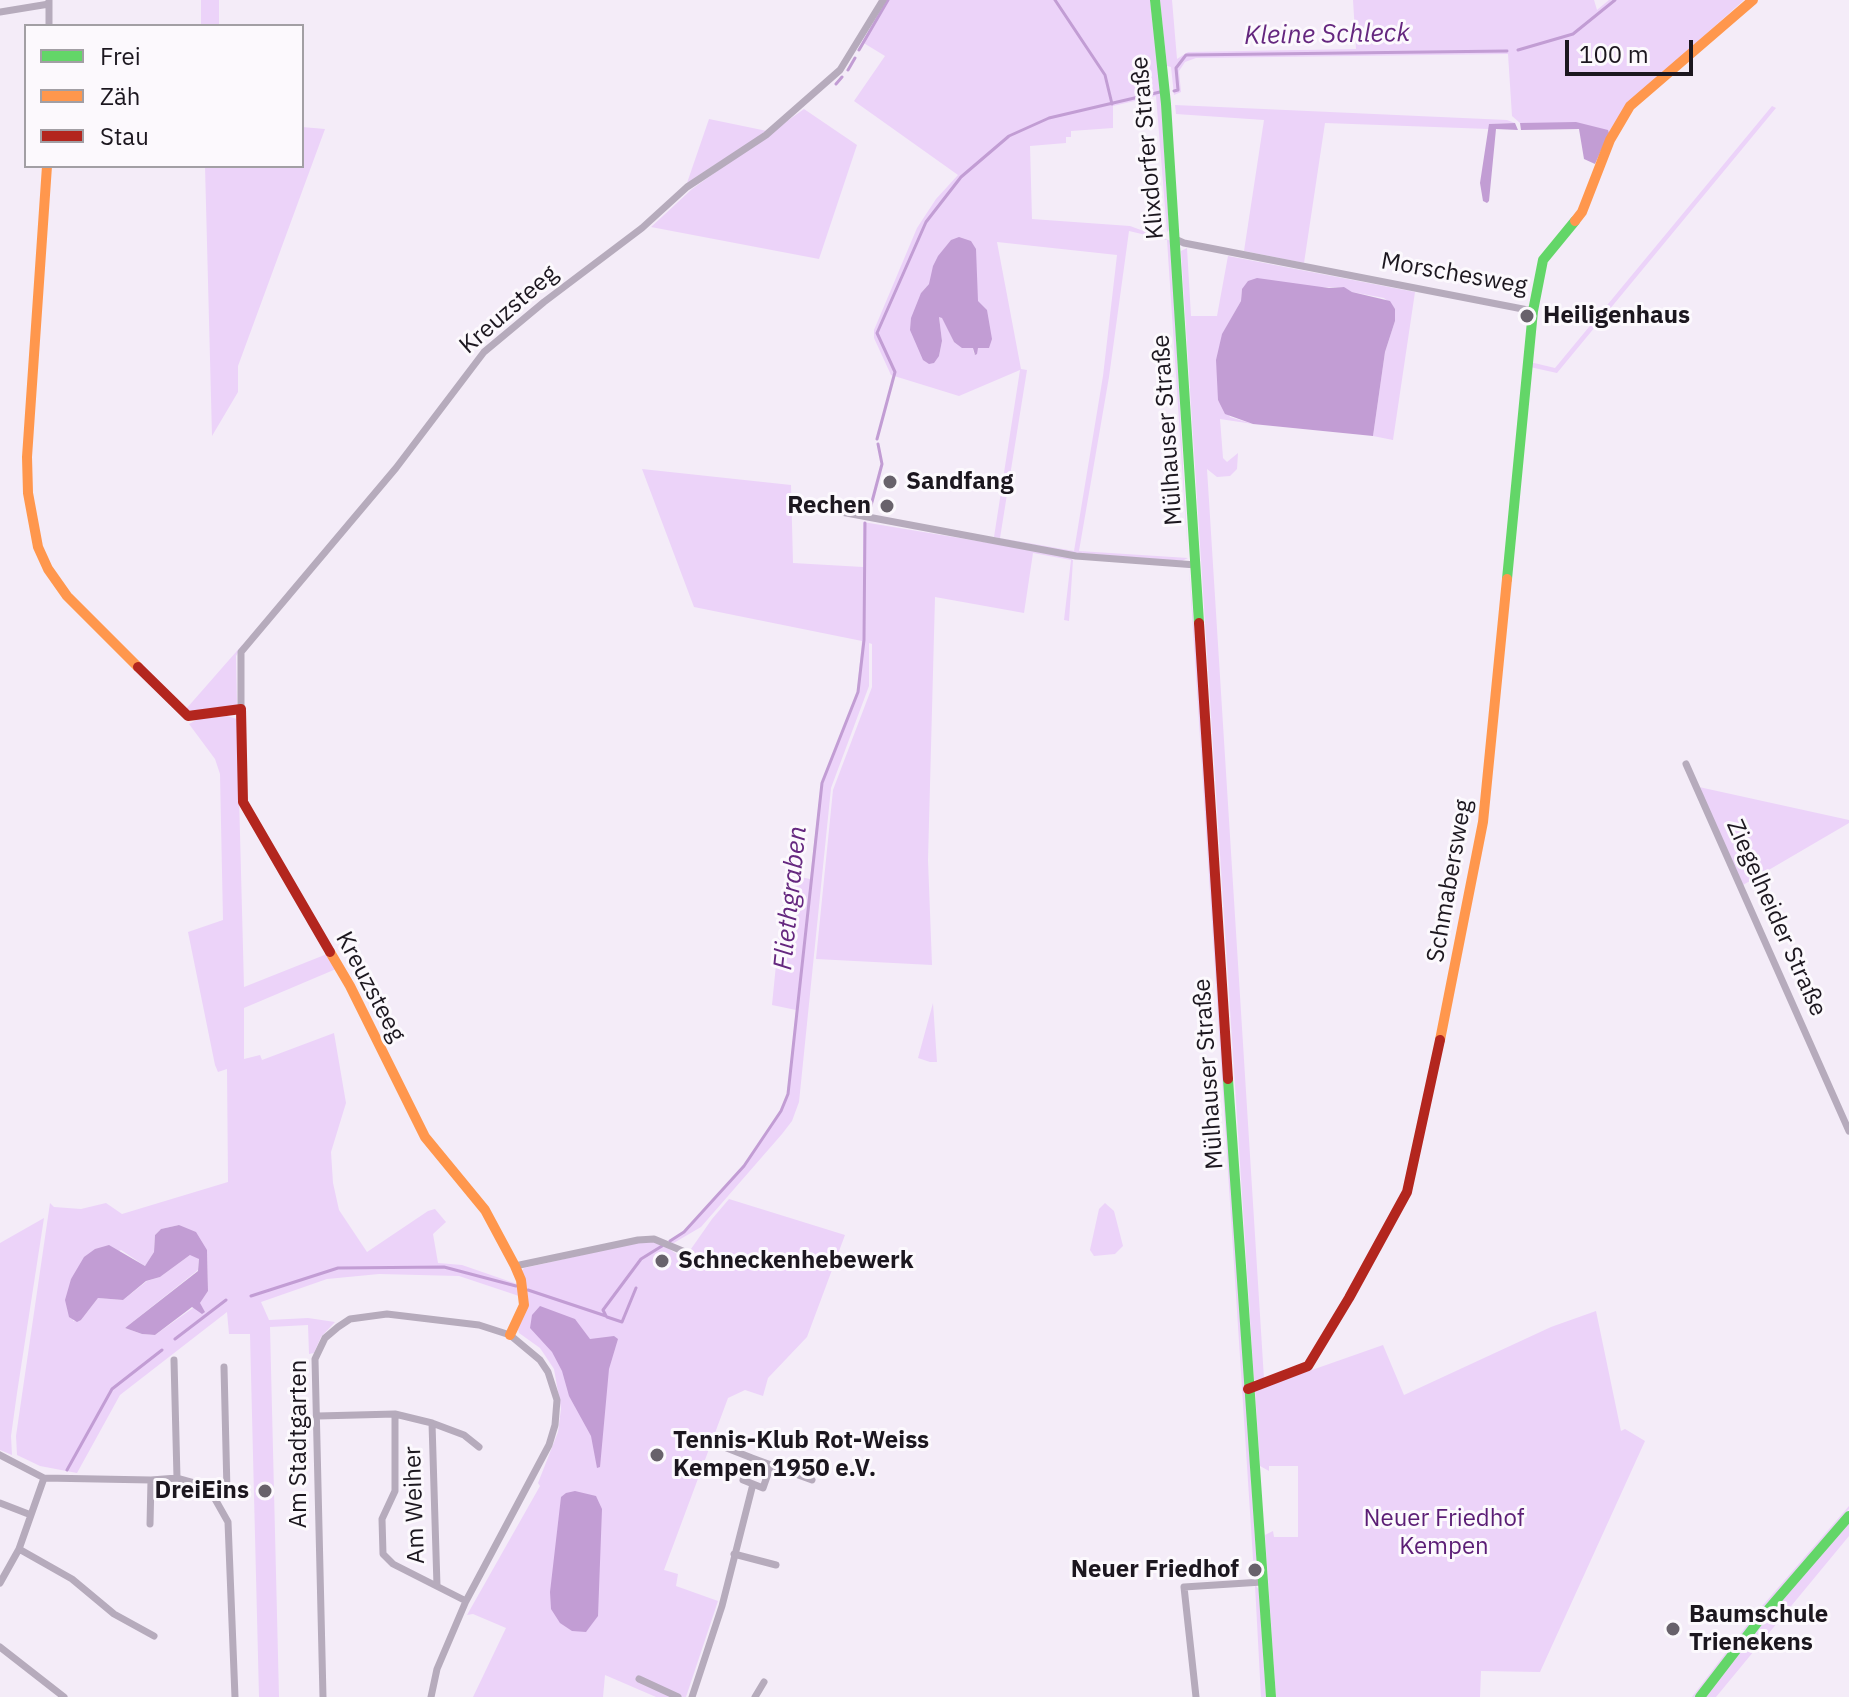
<!DOCTYPE html>
<html>
<head>
<meta charset="utf-8">
<style>
	body { margin:0 }
	#map { position:relative; width:1849px; height:1697px; overflow:hidden; background:#f4ecf8; font-family:"IBM Plex Sans",sans-serif }
	canvas { display:block }
	.legend { position:absolute; left:24px; top:24px; width:280px; height:144px; box-sizing:border-box; background:#fcf9fd; border:2px solid #a29fa4; margin:0; padding:10px 14px; list-style:none; font-size:24px; color:#1c171f }
	.legend li { display:flex; align-items:center; gap:16px; height:40px }
	.legend b { width:40px; border:2px solid #a29fa4 }
	.scale { position:absolute; left:1565px; top:40px; width:128px; height:36px; box-sizing:border-box; border:4px solid #1c171f; border-top:0; padding-left:10px; font-size:24px; line-height:28px; white-space:nowrap; color:#1c171f; -webkit-text-stroke:6px #fcf9fd; paint-order:stroke }
</style>
</head>
<body>
<div id="map">
<canvas width="1849" height="1697"></canvas>
<ul class="legend">
<li><b style="height:10px;background:#63d668"></b>Frei</li>
<li><b style="height:10px;background:#ff974d"></b>Zäh</li>
<li><b style="height:10px;background:#b3261e"></b>Stau</li>
</ul>
<div class="scale">100 m</div>
</div>
<script>
const ctx = document.querySelector('canvas').getContext('2d');
ctx.lineJoin = 'round';
function paint(path, color) { ctx.fillStyle = color; ctx.fill(path, 'evenodd'); }
const shape = rows => new Path2D(rows.map(r => 'M' + r).join(''));
function stroke(path, color, width, dash) { ctx.strokeStyle = color; ctx.lineWidth = width; ctx.lineCap = dash ? 'butt' : 'round'; ctx.setLineDash(dash || []); ctx.stroke(path); }
function drawText(font, color, halo, rows, align = 'center') {
  ctx.font = font + ' "IBM Plex Sans",sans-serif'; ctx.lineWidth = 6; ctx.setLineDash([]); ctx.textBaseline = 'middle'; ctx.strokeStyle = halo; ctx.fillStyle = color; for (const [text, x, y, turn = 0] of rows) {
    ctx.save(); ctx.translate(x, y); ctx.rotate((+turn || 0) * Math.PI / 180); ctx.textAlign = isNaN(turn) ? turn : align; if (halo) ctx.strokeText(text, 0, 0); ctx.fillText(text, 0, 0); ctx.restore();
  }
}
paint(shape([
	[201,0,219,0,219,26,201,26],
	[887,0,1150,0,1161,95,1169,230,1167,232,1156,96,1113,106,1113,128,1071,131,1071,137,1066,137,1066,143,1030,146,1032,219,1130,226,1171,241,1188,558,1182,561,1074,553,994,537,1020,370,959,396,891,375,874,338,874,330,917,228,936,199,958,175,854,101,885,56,862,42],
	[1129,231,1167,240,1188,558,1079,551,1109,377],
	[997,242,1117,255,1103,376,1074,551,1000,538,1027,370,1021,369],
	[929,284,977,354,974,354,973,348,954,342,942,317,939,317,942,341,939,356,921,293],
	[1160,0,1172,0,1177,59,1188,52,1356,49,1353,0,1594,0,1597,10,1609,0,1744,0,1686,52,1609,133,1607,130,1520,123,1512,116,1508,54,1196,58,1185,62,1179,71,1181,92,1174,95,1171,67,1167,66],
	[1175,105,1507,120,1515,123,1490,124,1489,129,1325,123,1304,263,1244,251,1264,120,1176,114],
	[1772,106,1776,108,1557,373,1530,367,1530,362,1555,368],
	[804,109,857,145,819,259,651,227,692,189],
	[709,119,767,131,687,183],
	[302,127,325,129,238,366,238,392,212,436,205,166,302,166],
	[1187,248,1191,316,1217,316,1228,256,1415,292,1393,440,1373,436,1385,352,1395,321,1395,309,1384,298,1352,292,1343,287,1242,289,1241,301,1222,335,1218,400,1230,417,1253,424,1220,419,1223,458,1227,462,1238,453,1237,469,1230,476,1217,477,1207,469,1264,1379,1254,1380,1181,251],
	[642,469,791,485,793,563,863,567,863,522,1068,556,1073,560,1069,621,1064,620,1071,560,1033,553,1024,613,935,597,928,860,932,965,816,959,833,790,872,687,872,644,869,643,869,686,831,788,799,1102,792,1121,782,1134,701,1227,672,1244,668,1242,683,1232,743,1166,780,1112,787,1094,796,1010,772,1005,782,905,787,905,791,875,810,879,820,791,857,692,862,641,694,607],
	[1189,568,1203,734,1257,1568,1254,1574],
	[243,644,236,656,237,705,199,713,186,709],
	[227,716,237,719,244,987,327,954,336,969,244,1008,244,1059,260,1055,262,1060,334,1033,346,1103,331,1152,333,1183,339,1210,367,1252,428,1211,435,1209,446,1222,433,1234,438,1263,462,1265,517,1284,519,1296,459,1276,379,1274,327,1279,261,1302,269,1320,308,1318,335,1322,321,1337,314,1353,309,1354,308,1325,270,1327,279,1697,259,1697,250,1334,229,1334,227,1312,120,1395,77,1473,40,1466,17,1455,16,1436,50,1203,54,1207,81,1209,106,1203,122,1214,228,1182,227,1069,218,1072,215,1065,188,932,223,920,220,774,215,759,189,724,198,719],
	[179,1225,207,1250,208,1291,200,1303,155,1335,142,1334,125,1328,198,1270,199,1259,195,1255,190,1255,160,1277,147,1281,123,1300,98,1298,81,1320,73,1321,71,1279,121,1250,145,1266,154,1252,155,1235,161,1229],
	[1699,787,1849,820,1849,823,1743,885],
	[933,1003,937,1062,930,1062,918,1058],
	[729,1199,845,1235,807,1337,768,1378,763,1396,745,1390,728,1398,664,1570,678,1574,676,1586,718,1601,686,1697,656,1697,605,1675,603,1697,473,1697,506,1628,473,1614,467,1615,540,1486,538,1483,558,1432,561,1409,554,1369,540,1348,519,1333,518,1329,528,1302,521,1272,524,1268,640,1242,659,1242,684,1259,712,1219],
	[1105,1203,1114,1211,1123,1246,1115,1254,1094,1256,1090,1250,1099,1209],
	[44,1218,17,1393,11,1436,12,1455,0,1450,0,1243],
	[1596,1311,1621,1431,1625,1429,1645,1441,1540,1672,1481,1671,1480,1697,1276,1697,1265,1535,1273,1531,1274,1537,1298,1537,1298,1466,1269,1466,1269,1471,1260,1466,1255,1390,1383,1345,1404,1395,1551,1327],
	[1849,1506,1849,1509,1696,1697,1692,1697,1757,1612],
	[1849,1522,1849,1536,1716,1697,1705,1697,1767,1617],
	[1255,1585,1259,1589,1266,1697,1261,1697]
]), '#ecd3f9');
paint(shape([
	[1576,122,1608,130,1609,133,1595,164,1584,159,1579,129,1521,130,1520,123],
	[1515,123,1518,130,1496,129,1489,201,1487,203,1483,201,1480,183,1489,124],
	[959,237,971,241,976,249,978,301,987,310,992,339,989,348,978,348,977,354,975,355,973,348,962,348,954,342,942,318,939,317,942,341,939,356,934,363,929,364,923,360,910,330,911,318,921,293,929,284,933,266,938,256,951,240],
	[1257,278,1329,288,1344,287,1352,292,1390,301,1395,309,1395,321,1385,352,1373,436,1253,424,1225,414,1218,400,1216,360,1222,334,1241,301,1242,289,1248,281],
	[179,1225,196,1232,207,1250,208,1291,200,1303,205,1312,202,1314,192,1307,155,1335,142,1334,125,1328,198,1271,199,1259,190,1255,160,1277,146,1281,123,1300,98,1298,81,1320,77,1322,69,1317,65,1300,71,1279,84,1257,95,1249,109,1245,145,1266,154,1252,155,1235,161,1229],
	[540,1306,575,1319,590,1339,614,1336,618,1339,609,1369,600,1467,597,1468,591,1436,569,1396,562,1371,552,1352,530,1328,532,1315],
	[575,1491,596,1496,602,1509,598,1616,586,1632,572,1631,560,1623,551,1609,550,1592,561,1497,566,1493]
]), '#c29dd4');
stroke(shape([
	[1055,0,1105,75,1112,104],
	[859,50,888,0],
	[1518,50,1573,34,1615,0],
	[848,70,855,58],
	[836,84,842,77],
	[1174,91,1178,90,1176,68,1186,55,1507,51],
	[877,439,895,372,877,333,926,222,961,177,1009,136,1049,118,1160,92],
	[869,513,882,464,878,444],
	[670,1241,684,1232,744,1166,781,1111,788,1094,822,783,858,692,864,640,865,523],
	[528,1290,606,1316,603,1310,641,1259,662,1246],
	[251,1296,338,1268,444,1267,516,1286],
	[607,1317,622,1322,636,1288],
	[175,1339,226,1300],
	[67,1470,112,1389,162,1350]
]), '#c29dd4', 3);
stroke(shape([
	[49,0,49,26],
	[0,12,49,4],
	[1175,239,1184,243,1533,311],
	[825,509,1076,556,1196,565],
	[241,709,241,652,396,468,484,352,544,302,642,228,687,187,766,135,840,70,883,0],
	[1686,764,1849,1131],
	[515,1266,638,1240,654,1239,685,1252],
	[395,1414,395,1491,382,1519,383,1554,393,1564,466,1601],
	[318,1416,395,1414,432,1423,464,1435,479,1447],
	[432,1423,437,1586],
	[714,1443,752,1458],
	[0,1455,44,1478,151,1480],
	[752,1458,771,1465,763,1488,743,1480,752,1458],
	[771,1465,812,1480],
	[177,1478,195,1483,215,1499,228,1522,235,1697],
	[215,1499,227,1491,224,1367],
	[0,1503,31,1515],
	[150,1524,151,1480,177,1478,174,1360],
	[19,1549,72,1579,114,1614,154,1636],
	[734,1554,776,1565],
	[0,1583,19,1549,44,1478],
	[0,1647,64,1697],
	[639,1679,678,1697],
	[323,1697,315,1359,325,1338,338,1327,350,1319,387,1314,479,1325,510,1335,540,1360,548,1372,557,1400,555,1425,549,1445,466,1601,437,1669,431,1697],
	[692,1697,722,1606,753,1484],
	[755,1697,764,1682],
	[1196,1697,1184,1587,1262,1582]
]), '#b6abbc', 7);
stroke(shape([
	[1155,0,1166,104,1199,623],
	[1507,579,1533,311,1543,260,1575,221],
	[1228,1079,1271,1697],
	[1700,1697,1760,1619,1849,1516]
]), '#63d668', 10);
stroke(shape([
	[47,166,27,457,28,493,38,547,48,569,67,596,138,667],
	[1575,221,1582,212,1610,140,1630,106,1753,0],
	[330,952,350,986,425,1137,485,1210,515,1266,521,1280,524,1305,510,1335],
	[1440,1040,1483,822,1507,579]
]), '#ff974d', 10);
stroke(shape([
	[1199,623,1228,1079],
	[138,667,188,716,241,709,243,802,330,952],
	[1248,1389,1308,1366,1349,1298,1407,1192,1440,1040]
]), '#b3261e', 10);
for (const [x, y, r, color] of [
	[1527,316,8,"#68626b"],
	[890,482,8,"#68626b"],
	[887,506,8,"#68626b"],
	[662,1261,8,"#68626b"],
	[657,1455,8,"#68626b"],
	[265,1491,8,"#68626b"],
	[1255,1570,8,"#68626b"],
	[1673,1629,8,"#68626b"]
]) { const dot = new Path2D(); dot.arc(x, y, r, 0, 2 * Math.PI); ctx.fillStyle = color; ctx.fill(dot); stroke(dot, '#fcf9fd', 3); }
drawText('24px', '#1c171f', '#fcf9fd', [
	["Klixdorfer Straße",1148,148,-95],
	["Morschesweg",1454,274,10],
	["Kreuzsteeg",509,310,-41],
	["Mülhauser Straße",1168,430,-94],
	["Schmabersweg",1450,881,-80],
	["Ziegelheider Straße",1776,918,66],
	["Kreuzsteeg",370,987,62],
	["Mülhauser Straße",1209,1074,-94],
	["Am Stadtgarten",299,1444,-90],
	["Am Weiher",415,1505,-92]
]);
drawText('bold 24px', '#1c171f', '#fcf9fd', [
	["Heiligenhaus",1543,316],
	["Sandfang",906,482],
	["Rechen",871,506,"right"],
	["Schneckenhebewerk",678,1261],
	["Tennis-Klub Rot-Weiss",673,1441],
	["Kempen 1950 e.V.",673,1469],
	["DreiEins",249,1491,"right"],
	["Neuer Friedhof",1239,1570,"right"],
	["Baumschule",1689,1615],
	["Trienekens",1689,1643]
], 'left');
drawText('24px', '#5b1d75', '#fcf9fd', [
	["Neuer Friedhof",1444,1519],
	["Kempen",1444,1547]
]);
drawText('italic 26px', '#65277f', '#fcf9fd', [
	["Kleine Schleck",1327,35,-1],
	["Fliethgraben",791,898,-84]
]);
</script>
</body>
</html>
